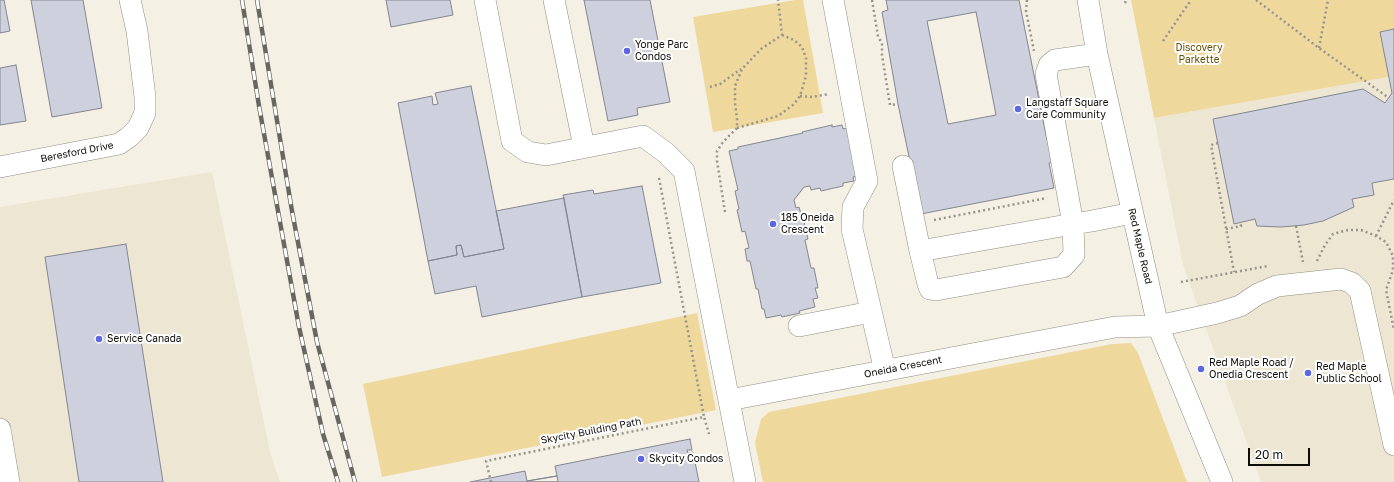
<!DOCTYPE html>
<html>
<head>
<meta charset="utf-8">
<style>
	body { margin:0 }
	#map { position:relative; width:1394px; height:482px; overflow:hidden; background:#f4f0e4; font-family:"Golos Text",sans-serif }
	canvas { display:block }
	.scale { position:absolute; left:1248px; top:448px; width:62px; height:18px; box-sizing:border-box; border:2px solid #0e0d09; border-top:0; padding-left:5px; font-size:12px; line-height:14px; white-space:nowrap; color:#0e0d09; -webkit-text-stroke:3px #fff; paint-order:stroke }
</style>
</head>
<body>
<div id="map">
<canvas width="1394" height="482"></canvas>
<div class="scale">20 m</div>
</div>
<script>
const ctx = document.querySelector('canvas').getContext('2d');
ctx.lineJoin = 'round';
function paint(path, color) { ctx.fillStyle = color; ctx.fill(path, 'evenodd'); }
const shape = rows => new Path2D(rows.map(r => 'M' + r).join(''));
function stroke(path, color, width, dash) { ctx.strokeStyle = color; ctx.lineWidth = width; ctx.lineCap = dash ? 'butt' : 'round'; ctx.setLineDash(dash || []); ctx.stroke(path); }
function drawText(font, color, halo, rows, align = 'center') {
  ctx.font = font + ' "Golos Text",sans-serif'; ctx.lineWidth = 4; ctx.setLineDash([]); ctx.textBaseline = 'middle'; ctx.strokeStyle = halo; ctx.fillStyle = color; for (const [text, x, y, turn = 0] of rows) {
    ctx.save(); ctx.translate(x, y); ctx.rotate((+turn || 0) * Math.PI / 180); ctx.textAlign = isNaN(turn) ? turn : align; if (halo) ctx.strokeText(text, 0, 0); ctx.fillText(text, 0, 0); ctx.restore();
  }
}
paint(shape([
	[1394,76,1394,482,1261,482,1183,265,1154,118],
	[212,172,270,452,280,482,0,482,0,207]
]), '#ede6d3');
paint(shape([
	[795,0,803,0,823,113,713,132,693,17],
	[1131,0,1394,0,1394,76,1154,118],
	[697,313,716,410,382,477,363,384],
	[1131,343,1138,353,1187,482,763,482,755,443,761,419,769,412,1112,344]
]), '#eed89c');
const building = shape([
	[0,0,4,0,10,31,0,33,0,0],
	[31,0,83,0,102,108,52,117,31,0],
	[386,0,450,0,453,15,391,27,386,0],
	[584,0,650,0,670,102,637,108,638,115,608,121,584,0],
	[886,0,1019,0,1047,140,1067,137,1071,159,1049,163,1054,188,921,214,898,104,882,12,888,10,886,0],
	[976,12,996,115,948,124,927,21,976,12],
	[1394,29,1394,179,1372,183,1374,195,1352,199,1354,207,1323,221,1304,225,1281,227,1257,226,1255,219,1234,224,1213,119,1363,89,1385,103,1392,93,1380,32,1394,29],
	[16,65,26,121,0,125,0,68,16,65],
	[471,86,504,249,464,257,461,245,456,246,457,255,428,261,398,103,432,96,433,105,438,104,435,93,471,86],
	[832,125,832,127,842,125,843,129,852,127,862,175,853,177,854,181,843,183,843,186,821,191,820,188,811,190,810,186,804,187,794,200,796,208,799,207,802,218,803,217,808,239,805,240,811,268,814,268,818,288,815,288,818,298,813,299,815,307,799,311,800,313,782,317,781,315,766,318,764,309,762,309,758,289,756,289,750,261,747,261,745,249,749,248,745,231,742,232,737,210,739,209,735,191,738,190,729,151,738,149,738,147,803,133,802,132,832,125],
	[642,186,661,283,582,297,563,195,593,190,594,194,642,186],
	[564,198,582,297,482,317,476,286,435,294,428,261,457,255,456,246,461,245,464,257,504,249,496,211,564,198],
	[126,244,163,482,79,482,45,257,126,244],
	[690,439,692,450,687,450,688,453,693,452,699,482,470,482,525,471,527,481,557,476,555,466,690,439],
	[557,476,558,482,527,482,527,481,557,476]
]);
paint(building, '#ced1dd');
stroke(building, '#838690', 1);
const minor = shape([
	[485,0,512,141,528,152,546,155,643,136,666,153,684,171,745,482],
	[554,0,584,147],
	[833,0,867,181,853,207,852,229,885,371],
	[1088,0,1097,54,1158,326,1222,482],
	[1097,54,1055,60,1049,65,1046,74,1073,224,1074,255,1063,267,936,290,930,289,928,284,920,251,1073,224,1092,221,1132,213],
	[903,166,920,251],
	[0,167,119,144,129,137,138,128,145,113,145,97,137,31,130,0],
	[799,326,871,312],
	[729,400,1115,327,1158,326,1217,313,1240,306,1258,294,1277,286,1341,279,1352,283,1360,291,1394,445],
	[0,429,9,482]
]);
stroke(minor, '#918d82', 22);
stroke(shape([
	[872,0,878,36,882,44,882,55,890,105,898,104],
	[1027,0,1026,11,1034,51],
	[1256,0,1319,48,1389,98],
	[1125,3,1126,0],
	[1163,41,1191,0],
	[1319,48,1328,0],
	[710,87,720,84,741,69],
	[800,96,812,97,829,94],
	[737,128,778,116,794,104,800,96,806,76,806,58,802,47,794,40,782,35],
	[1218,143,1211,145,1234,272],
	[659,178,704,417],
	[725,212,717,161,717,151,723,142,737,128,737,119,735,103,735,86,742,69,761,49,782,35,778,0],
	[934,220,1047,198],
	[1296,226,1303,262],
	[1226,229,1241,226,1240,222],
	[1376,236,1394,200],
	[1317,261,1325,245,1333,234,1348,230,1361,230,1376,236,1386,242,1393,256,1393,270,1386,290,1394,330],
	[1181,282,1268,266],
	[491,482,486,461,704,417,709,434]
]), '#97948c', 2.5, [2, 3]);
stroke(minor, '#fff', 21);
const rail = shape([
	[242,0,259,106,299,327,323,434,338,482],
	[257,0,292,211,317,342,355,482]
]);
stroke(rail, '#68665f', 4.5);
stroke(rail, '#fff', 3, [9]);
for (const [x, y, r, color] of [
	[627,51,4,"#5d68e0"],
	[1018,109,4,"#5d68e0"],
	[773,224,4,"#5d68e0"],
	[99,339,4,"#5d68e0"],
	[1201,369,4,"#5d68e0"],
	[1308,373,4,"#5d68e0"],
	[641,459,4,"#5d68e0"]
]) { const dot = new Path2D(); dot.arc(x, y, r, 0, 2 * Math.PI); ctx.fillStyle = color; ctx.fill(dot); stroke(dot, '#fff', 1.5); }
drawText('10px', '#0e0d09', '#fff', [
	["Yonge Parc",635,45],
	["Condos",635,57],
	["Langstaff Square",1026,103],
	["Care Community",1026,115],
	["185 Oneida",781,218],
	["Crescent",781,230],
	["Service Canada",107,339],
	["Red Maple Road /",1209,363],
	["Onedia Crescent",1209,375],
	["Red Maple",1316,367],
	["Public School",1316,379],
	["Skycity Condos",649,459]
], 'left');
drawText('10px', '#634e01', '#fff', [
	["Discovery",1199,48],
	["Parkette",1199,60]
]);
drawText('10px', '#0e0d09', '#fff', [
	["Beresford Drive",77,152,-11],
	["Red Maple Road",1140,246,77],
	["Oneida Crescent",903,367,-11],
	["Skycity Building Path",591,431,-11]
]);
</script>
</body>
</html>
